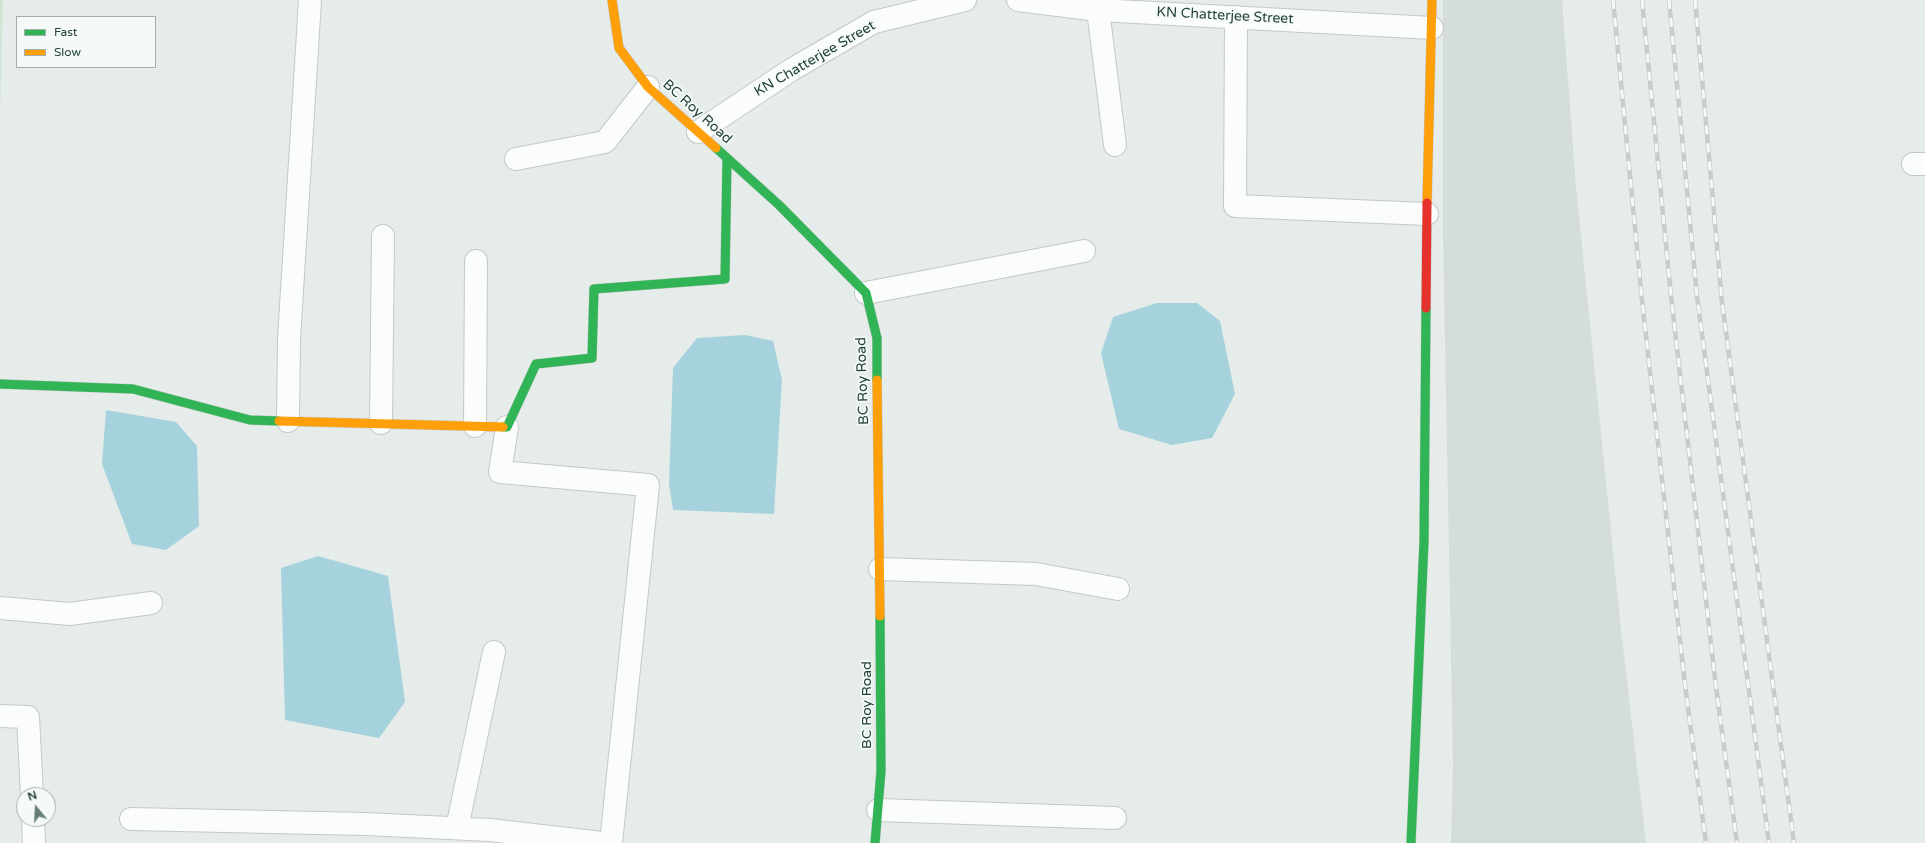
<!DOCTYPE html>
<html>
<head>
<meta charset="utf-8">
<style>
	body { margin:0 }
	#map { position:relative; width:1925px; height:843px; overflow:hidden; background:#e6ece9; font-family:"Varela Round",sans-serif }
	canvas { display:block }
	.legend { position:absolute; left:16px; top:16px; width:140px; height:52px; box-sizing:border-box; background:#f5faf8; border:1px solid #a1b0ac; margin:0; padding:5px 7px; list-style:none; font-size:12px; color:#22413a }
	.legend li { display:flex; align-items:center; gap:8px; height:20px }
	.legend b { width:20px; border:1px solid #a1b0ac }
	.north { position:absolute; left:16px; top:787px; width:40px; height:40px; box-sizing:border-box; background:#f5faf8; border:1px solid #a1b0ac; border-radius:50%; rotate:342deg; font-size:11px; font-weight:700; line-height:16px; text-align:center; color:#22413a }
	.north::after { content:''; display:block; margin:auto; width:14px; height:18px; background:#677d77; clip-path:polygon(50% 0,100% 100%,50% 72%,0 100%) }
</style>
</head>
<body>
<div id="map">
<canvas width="1925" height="843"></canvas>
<ul class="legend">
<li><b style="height:5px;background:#30b455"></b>Fast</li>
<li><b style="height:5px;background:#ff9f0a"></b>Slow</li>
</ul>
<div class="north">N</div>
</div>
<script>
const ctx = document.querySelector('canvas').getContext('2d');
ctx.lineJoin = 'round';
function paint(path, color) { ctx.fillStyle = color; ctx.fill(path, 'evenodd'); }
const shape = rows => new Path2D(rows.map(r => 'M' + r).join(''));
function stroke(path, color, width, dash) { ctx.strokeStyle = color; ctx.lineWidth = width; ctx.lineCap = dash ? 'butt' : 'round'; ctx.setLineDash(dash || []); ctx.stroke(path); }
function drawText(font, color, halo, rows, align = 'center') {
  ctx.font = font + ' "Varela Round",sans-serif'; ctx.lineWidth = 3.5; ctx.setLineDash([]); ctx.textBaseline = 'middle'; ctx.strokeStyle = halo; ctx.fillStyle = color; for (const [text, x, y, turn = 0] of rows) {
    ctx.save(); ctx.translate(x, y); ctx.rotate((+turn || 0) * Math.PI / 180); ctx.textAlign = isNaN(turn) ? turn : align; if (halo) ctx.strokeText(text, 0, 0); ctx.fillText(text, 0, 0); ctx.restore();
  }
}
paint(shape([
	[1443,0,1562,0,1576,187,1621,630,1646,843,1451,843,1453,764,1443,236]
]), '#d4ddd9');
paint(shape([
	[0,0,3,0,0,119]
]), '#cfe5d6');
paint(shape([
	[1157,303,1197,303,1220,321,1235,394,1212,438,1172,445,1119,429,1101,353,1113,317],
	[745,335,773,341,782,380,774,514,673,510,669,484,673,368,697,338],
	[106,410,176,422,197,446,199,526,166,550,132,544,102,464],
	[318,556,388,576,405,702,379,738,285,720,281,568]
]), '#a5d2dc');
const street = shape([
	[1018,0,1098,10,1432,28],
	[1098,10,1115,145],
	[1236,17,1235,206,1427,214],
	[698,132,791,70,874,22,965,0],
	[516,159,605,142,648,87],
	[1913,164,1925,164],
	[866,293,1084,251],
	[288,421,289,339,310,0],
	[381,423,383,236],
	[475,426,476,261],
	[507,427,500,472,648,485,611,843],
	[880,569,1036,574,1118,589],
	[0,608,70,614,151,603],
	[0,716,28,717,32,795],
	[878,810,1115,818],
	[33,819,34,843],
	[131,819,366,824,490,830,602,843],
	[457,828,494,652]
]);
const fast = shape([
	[716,148,779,205,866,293,877,338,877,380],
	[0,384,133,389,250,420,279,421],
	[503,427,507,427,536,364,592,358,594,289,725,279,727,158],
	[875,843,881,771,880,616],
	[1411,843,1424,541,1426,308]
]);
const slow = shape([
	[612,0,619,48,648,87,716,148],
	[1427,203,1432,0],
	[877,380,880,616],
	[279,421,503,427]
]);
const jam = shape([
	[1426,308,1427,203]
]);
stroke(street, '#c3c9c7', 24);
stroke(fast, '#c1cac7', 10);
stroke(slow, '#c1cac7', 10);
stroke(jam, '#c1cac7', 10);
stroke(street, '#fbfcfc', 22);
stroke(fast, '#30b455', 9);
stroke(slow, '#ff9f0a', 9);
stroke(jam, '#e5322d', 9);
const rail = shape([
	[1613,0,1642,300,1685,685,1706,843],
	[1642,0,1671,296,1716,687,1737,843],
	[1669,0,1697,296,1769,843],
	[1695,0,1722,302,1794,843]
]);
stroke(rail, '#c7cdcb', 4.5);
stroke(rail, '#f5faf8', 3, [9]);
drawText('14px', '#22413a', '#f5faf8', [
	["KN Chatterjee Street",1225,16,3],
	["KN Chatterjee Street",815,59,-30],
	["BC Roy Road",697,112,42],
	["BC Roy Road",863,381,-92],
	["BC Roy Road",867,705,-90]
]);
</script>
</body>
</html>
